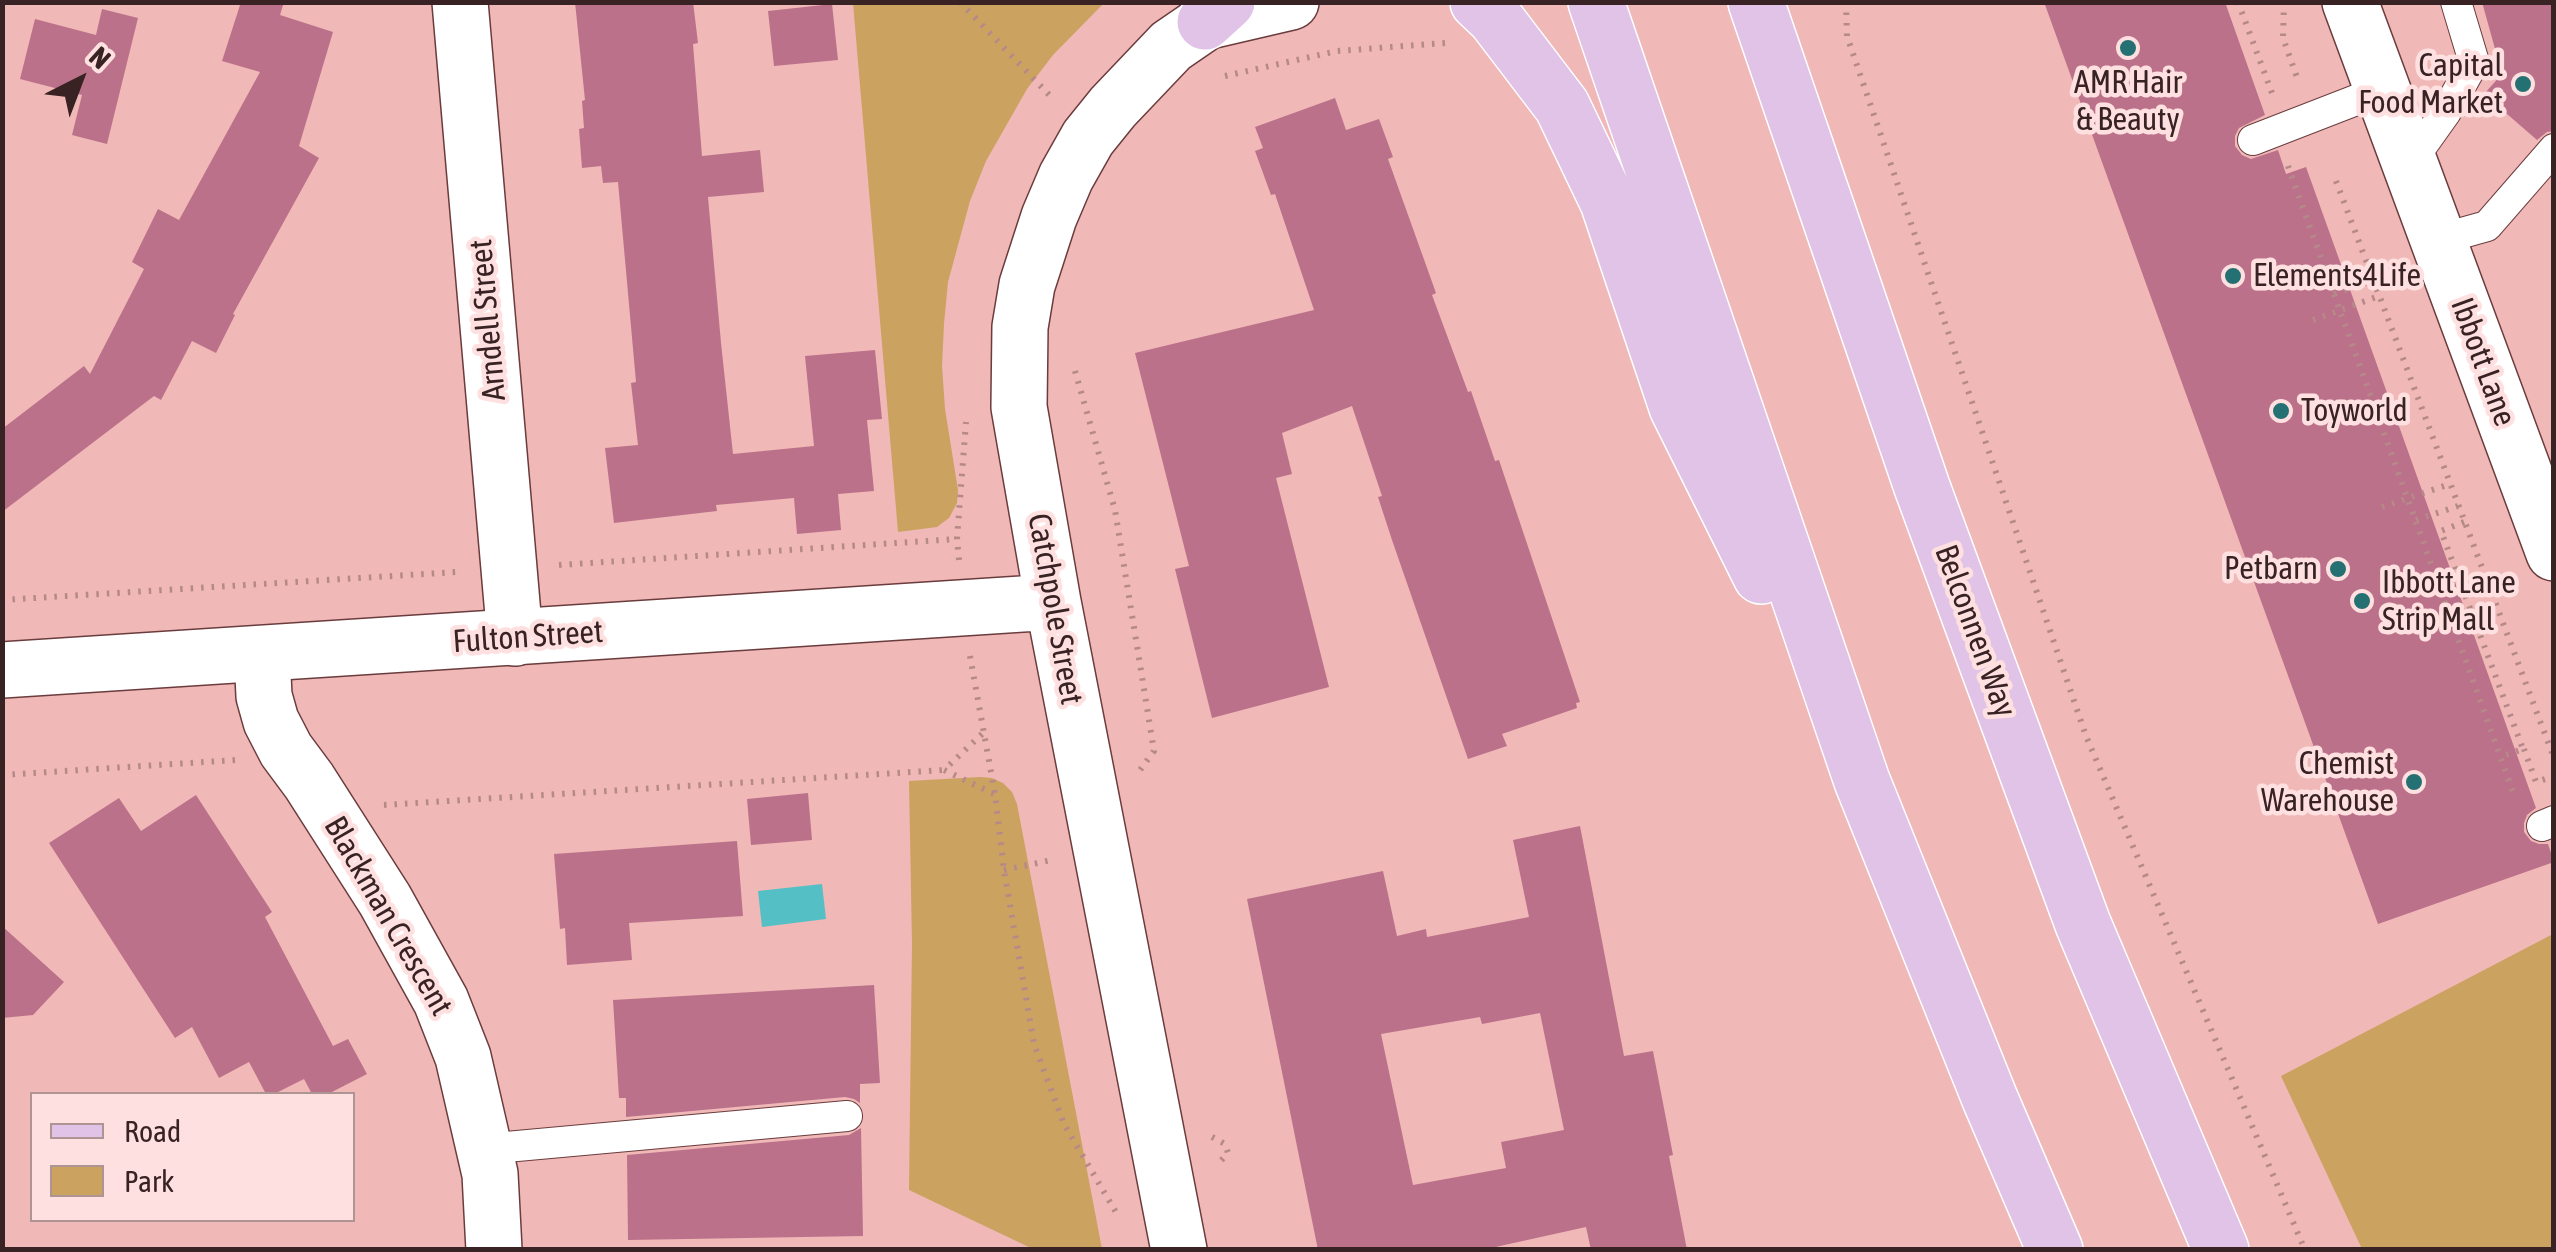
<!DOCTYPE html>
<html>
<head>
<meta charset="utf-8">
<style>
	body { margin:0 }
	#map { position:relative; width:2556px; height:1252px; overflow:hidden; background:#f0b8b7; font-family:"Asap Condensed",sans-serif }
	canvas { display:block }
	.frame { position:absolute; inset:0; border:5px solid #382223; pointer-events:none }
	.legend { position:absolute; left:30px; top:1092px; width:325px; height:130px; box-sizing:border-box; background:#fee0e0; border:2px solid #af9494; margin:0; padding:12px 18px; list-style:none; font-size:30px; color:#382223 }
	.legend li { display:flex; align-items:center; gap:20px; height:50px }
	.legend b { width:50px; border:2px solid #af9494 }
	.north { position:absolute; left:30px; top:30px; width:100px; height:100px; -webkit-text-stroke:8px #fee0e0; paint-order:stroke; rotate:42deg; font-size:28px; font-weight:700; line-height:40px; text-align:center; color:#382223 }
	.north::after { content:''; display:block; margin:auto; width:35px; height:45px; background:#382223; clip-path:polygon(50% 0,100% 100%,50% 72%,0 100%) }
</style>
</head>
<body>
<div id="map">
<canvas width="2556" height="1252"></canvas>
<div class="frame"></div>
<ul class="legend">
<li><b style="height:12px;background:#e0c3e7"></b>Road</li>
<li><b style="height:28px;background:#cba260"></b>Park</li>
</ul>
<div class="north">N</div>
</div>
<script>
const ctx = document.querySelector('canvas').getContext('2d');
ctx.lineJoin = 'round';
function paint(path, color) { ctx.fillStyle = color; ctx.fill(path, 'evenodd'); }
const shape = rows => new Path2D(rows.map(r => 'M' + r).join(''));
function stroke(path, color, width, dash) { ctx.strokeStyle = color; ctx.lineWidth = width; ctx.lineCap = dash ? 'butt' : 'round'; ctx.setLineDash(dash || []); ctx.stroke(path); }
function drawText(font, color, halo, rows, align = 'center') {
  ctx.font = font + ' "Asap Condensed",sans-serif'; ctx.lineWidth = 9; ctx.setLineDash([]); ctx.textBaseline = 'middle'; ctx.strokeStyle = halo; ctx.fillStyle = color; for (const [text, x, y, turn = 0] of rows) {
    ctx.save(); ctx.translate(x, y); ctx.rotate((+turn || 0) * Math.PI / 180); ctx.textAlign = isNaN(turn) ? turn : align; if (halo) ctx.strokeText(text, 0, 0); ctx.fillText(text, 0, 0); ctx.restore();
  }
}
paint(shape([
	[853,3,1104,3,1053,55,1027,89,986,161,970,201,948,282,944,324,942,366,945,409,958,490,957,503,949,518,937,527,898,532],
	[980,777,992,778,1003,783,1012,792,1017,804,1102,1249,1033,1249,909,1190,912,944,909,781],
	[2553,934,2553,1249,2362,1249,2281,1076]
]), '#cba260');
paint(shape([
	[822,884,826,919,762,927,758,891]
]), '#54bfc4');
paint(shape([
	[241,2,284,2,280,15,333,32,299,146,319,158,233,314,235,315,216,353,192,341,161,400,154,396,2,512,2,429,84,366,90,374,144,269,132,262,158,209,179,220,260,72,222,61],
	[575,2,693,2,698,43,693,44,702,156,760,150,764,192,708,197,721,343,733,454,814,446,805,356,875,350,882,419,867,420,874,491,838,494,841,530,797,534,794,498,716,505,717,511,614,523,605,448,638,445,631,383,636,382,618,182,603,183,601,166,582,168,579,129,584,128,582,101,585,100],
	[2044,2,2225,2,2265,115,2239,128,2235,136,2235,146,2242,155,2251,159,2278,150,2286,174,2306,167,2536,808,2527,815,2524,823,2524,832,2531,841,2539,844,2548,844,2554,862,2378,924],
	[2482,2,2554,2,2554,131,2547,132,2537,140,2484,94,2502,74],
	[832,4,838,60,774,66,768,11],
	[102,9,138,18,107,144,72,135,82,95,20,79,35,19,96,35],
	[1335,98,1346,130,1379,119,1393,157,1388,159,1436,293,1432,295,1468,392,1471,391,1495,461,1499,460,1580,702,1576,703,1577,708,1502,734,1507,746,1468,759,1392,540,1378,497,1382,496,1352,406,1282,433,1292,474,1276,478,1329,687,1212,718,1175,569,1189,566,1135,353,1314,310,1275,194,1271,195,1255,151,1263,148,1255,127],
	[808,793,812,840,751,845,747,799],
	[196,795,272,912,265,917,333,1046,348,1039,367,1074,328,1094,312,1094,304,1079,274,1094,266,1094,249,1062,219,1078,192,1027,175,1038,49,843,119,798,141,831],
	[1580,826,1624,1056,1653,1051,1673,1155,1669,1156,1687,1250,1591,1250,1586,1227,1482,1250,1318,1250,1247,899,1383,871,1397,936,1426,929,1427,937,1529,917,1513,840],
	[1540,1013,1564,1130,1501,1142,1506,1168,1413,1185,1381,1034,1480,1017,1482,1024],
	[737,841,743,916,629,923,632,960,567,965,565,928,560,929,554,854],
	[2,926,64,982,33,1015,2,1018],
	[874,985,880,1083,860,1084,860,1103,854,1099,845,1097,626,1117,626,1098,619,1098,613,1000],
	[861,1128,863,1236,628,1240,627,1155,849,1135]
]), '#bc718a');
const service = shape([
	[2253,140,2382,90],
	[2409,164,2446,112,2474,62,2456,2],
	[2437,240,2487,226,2554,149],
	[2542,826,2554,821],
	[484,1149,847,1116]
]);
const minor = shape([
	[460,2,515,638],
	[2350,2,2554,553],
	[262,654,264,696,271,721,286,750,309,781,385,900,441,1001,463,1057,490,1174,494,1250]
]);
const tertiary = shape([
	[1205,22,1291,2],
	[2,670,1053,602],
	[1179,1250,1053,602,1019,407,1020,327,1027,285,1049,217,1066,177,1088,138,1113,107,1171,46,1235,2]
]);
const primary = shape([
	[1478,2,1495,18,1562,106,1608,202,1677,407,1761,576],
	[1596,2,1862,781,1990,1099,2055,1250],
	[1756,2,1922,487,2083,924,2221,1250],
	[1205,22,1227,2]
]);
stroke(service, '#6b3c3d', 32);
stroke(minor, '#6b3c3d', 58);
stroke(tertiary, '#6b3c3d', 58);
stroke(primary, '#fff', 58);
stroke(shape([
	[960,2,1053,99],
	[1846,2,1847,36,2086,736,2305,1250],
	[2238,2,2272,93],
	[2284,2,2283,38,2299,83],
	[1225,76,1337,51,1445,43],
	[2288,166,2513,792],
	[2336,181,2554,758],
	[2334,294,2373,280],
	[2313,320,2379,296],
	[1075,371,1115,510,1154,751,1140,770],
	[2382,507,2450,484],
	[2416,520,2458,506],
	[2464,522,2441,531,2523,749,2500,757],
	[959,560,957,539,966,422],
	[559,565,957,539],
	[2,600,457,572],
	[970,656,995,794,1004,870,1034,1044,1064,1124,1117,1214],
	[982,734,944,770,994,794],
	[2524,749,2536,782,2554,776],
	[2,775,236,760],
	[384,805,944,770],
	[1004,870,1052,860],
	[1212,1137,1225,1144,1228,1153,1216,1166]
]), '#b68989', 6, [2.5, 8]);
stroke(service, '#fff', 30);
stroke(minor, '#fff', 55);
stroke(tertiary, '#fff', 55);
stroke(primary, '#e0c3e7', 55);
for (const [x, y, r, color] of [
	[2128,48,10,"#257073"],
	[2523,84,10,"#257073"],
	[2233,276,10,"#257073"],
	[2281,411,10,"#257073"],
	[2338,569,10,"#257073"],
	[2362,601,10,"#257073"],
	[2414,782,10,"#257073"]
]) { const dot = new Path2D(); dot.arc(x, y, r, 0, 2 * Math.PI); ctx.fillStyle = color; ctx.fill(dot); stroke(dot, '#fee0e0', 4); }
drawText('32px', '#382223', '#fee0e0', [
	["Capital",2503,66],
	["Food Market",2503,103],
	["AMR Hair",2128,83,"center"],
	["& Beauty",2128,120,"center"],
	["Elements4Life",2253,276,"left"],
	["Toyworld",2301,411,"left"],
	["Petbarn",2318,569],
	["Ibbott Lane",2382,583,"left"],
	["Strip Mall",2382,620,"left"],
	["Chemist",2394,764],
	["Warehouse",2394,801]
], 'right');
drawText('32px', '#382223', '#fee0e0', [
	["Arndell Street",488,320,-95],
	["Ibbott Lane",2483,362,70],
	["Catchpole Street",1055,609,80],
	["Belconnen Way",1975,631,70],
	["Fulton Street",528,637,-4],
	["Blackman Crescent",388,916,60]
]);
</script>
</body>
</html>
